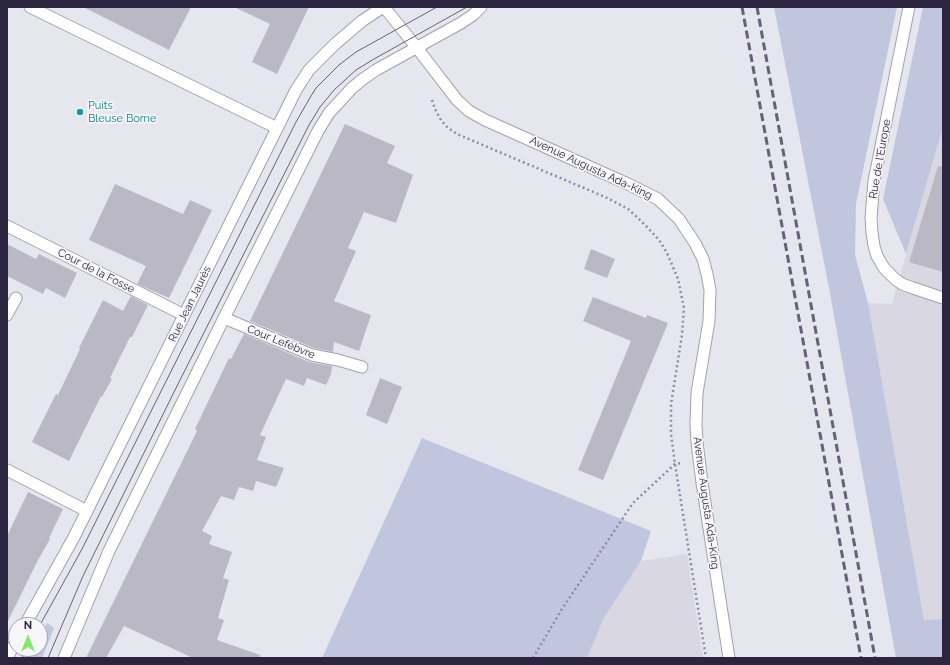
<!DOCTYPE html>
<html>
<head>
<meta charset="utf-8">
<style>
	body { margin:0 }
	#map { position:relative; width:950px; height:665px; overflow:hidden; background:#e6e6ee; font-family:Raleway,sans-serif }
	canvas { display:block }
	.frame { position:absolute; inset:0; border:8px solid #2c253f; pointer-events:none }
	.north { position:absolute; left:8px; top:617px; width:40px; height:40px; box-sizing:border-box; background:#f6f6fa; border:1px solid #a5a2af; border-radius:50%; rotate:0deg; font-size:11px; font-weight:700; line-height:16px; text-align:center; color:#2c253f }
	.north::after { content:''; display:block; margin:auto; width:14px; height:18px; background:#83e968; clip-path:polygon(50% 0,100% 100%,50% 72%,0 100%) }
</style>
</head>
<body>
<div id="map">
<canvas width="950" height="665"></canvas>
<div class="frame"></div>
<div class="north">N</div>
</div>
<script>
const ctx = document.querySelector('canvas').getContext('2d');
ctx.lineJoin = 'round';
function paint(path, color) { ctx.fillStyle = color; ctx.fill(path, 'evenodd'); }
const shape = rows => new Path2D(rows.map(r => 'M' + r).join(''));
function stroke(path, color, width, dash) { ctx.strokeStyle = color; ctx.lineWidth = width; ctx.lineCap = dash ? 'butt' : 'round'; ctx.setLineDash(dash || []); ctx.stroke(path); }
function drawText(font, color, halo, rows, align = 'center') {
  ctx.font = font + ' Raleway,sans-serif'; ctx.lineWidth = 3.5; ctx.setLineDash([]); ctx.textBaseline = 'middle'; ctx.strokeStyle = halo; ctx.fillStyle = color; for (const [text, x, y, turn = 0] of rows) {
    ctx.save(); ctx.translate(x, y); ctx.rotate((+turn || 0) * Math.PI / 180); ctx.textAlign = isNaN(turn) ? turn : align; if (halo) ctx.strokeText(text, 0, 0); ctx.fillText(text, 0, 0); ctx.restore();
  }
}
paint(shape([
	[943,127,943,619,924,620,868,303,892,304],
	[687,554,703,658,587,658,604,618,641,561]
]), '#d8d7e2');
paint(shape([
	[774,7,897,7,856,204,855,255,868,303,924,620,943,619,943,658,896,658,829,288],
	[923,7,943,7,943,127,906,254,883,199],
	[422,438,651,531,641,561,604,618,587,658,322,658],
	[47,623,54,628,42,658,28,658,33,649,40,649,40,636]
]), '#c0c6dd');
paint(shape([
	[83,7,191,7,169,50],
	[234,7,309,7,277,74,252,62,270,24],
	[345,124,395,146,387,163,413,175,396,223,364,212,348,248,356,251,334,301,371,315,359,351,334,342,333,352,314,348,250,321],
	[938,166,943,167,943,272,909,262],
	[115,184,183,214,190,200,212,210,169,298,137,284,146,266,89,240],
	[7,244,36,259,39,254,77,273,65,298,46,288,43,294,7,276],
	[591,249,615,259,607,278,584,269],
	[131,296,148,305,132,337,130,337,110,378,112,379,102,397,101,396,69,461,32,442,56,394,58,395,80,349,79,348,103,300,123,311],
	[593,297,646,318,647,315,668,323,603,480,578,470,631,341,583,321],
	[244,334,309,362,332,366,331,374,326,385,307,378,304,386,286,379,260,435,266,437,257,460,284,468,276,487,256,481,253,491,239,487,234,500,221,496,202,531,212,536,209,544,232,552,223,578,229,580,218,618,224,620,217,640,260,655,259,658,193,658,124,626,106,658,86,658,197,431,195,429,229,358,231,359],
	[380,378,402,387,387,424,366,415],
	[28,492,63,509,49,538,50,539,38,560,7,623,7,536]
]), '#bab8c5');
const service = shape([
	[224,318,312,355,338,360,362,367]
]);
const minor = shape([
	[30,7,277,128],
	[384,7,417,48,457,100,469,111,485,120,628,184,658,199,679,219,695,243,703,259,707,274,710,290,709,321,697,393,696,424,697,442,702,483,729,658],
	[909,7,874,181,871,218,872,232,874,246,877,256,884,268,895,279,902,284,913,288,943,298],
	[7,226,184,315],
	[7,315,16,298],
	[7,470,87,511]
]);
const secondary = shape([
	[25,625,74,537,296,90,309,70,335,44,362,21,383,7],
	[7,658,16,641],
	[64,658,109,551,224,318,318,131,329,113,352,88,363,79,376,70,461,23,473,15,481,7]
]);
stroke(service, '#a3a1af', 13);
stroke(minor, '#a3a1af', 13);
stroke(secondary, '#a39fb3', 13);
stroke(shape([
	[432,100,435,109,441,120,448,128,457,134,605,197,617,203,628,209,638,218,648,228,659,240,667,253,678,279,684,308,682,335,671,404,671,434,675,464,706,658],
	[533,658,562,609,633,503,675,464,681,463]
]), '#9188af', 2.5, [2, 3]);
stroke(service, '#fff', 11);
stroke(minor, '#fff', 11);
stroke(secondary, '#fff', 11);
stroke(shape([
	[40,625,82,549,296,122,311,96,316,88,339,65,356,52,437,7],
	[22,658,27,649],
	[48,658,83,576,179,382,309,125,320,107,334,90,356,70,374,59,467,7]
]), '#67607a', 1);
stroke(shape([
	[742,7,861,658],
	[757,7,875,658]
]), '#67607a', 3, [8, 4]);
for (const [x, y, r, color] of [
	[80,112,4,"#0f9aa8"]
]) { const dot = new Path2D(); dot.arc(x, y, r, 0, 2 * Math.PI); ctx.fillStyle = color; ctx.fill(dot); stroke(dot, '#f6f6fa', 1.5); }
drawText('11px', '#0d838f', '#f6f6fa', [
	["Puits",88,106],
	["Bleuse Borne",88,119]
], 'left');
drawText('11px', '#2c253f', '#f6f6fa', [
	["Rue de l'Europe",880,159,-80],
	["Avenue Augusta Ada-King",591,168,25],
	["Cour de la Fosse",96,271,27],
	["Rue Jean Jaurès",190,304,-64],
	["Cour Lefèbvre",281,342,22],
	["Avenue Augusta Ada-King",706,503,82]
]);
</script>
</body>
</html>
